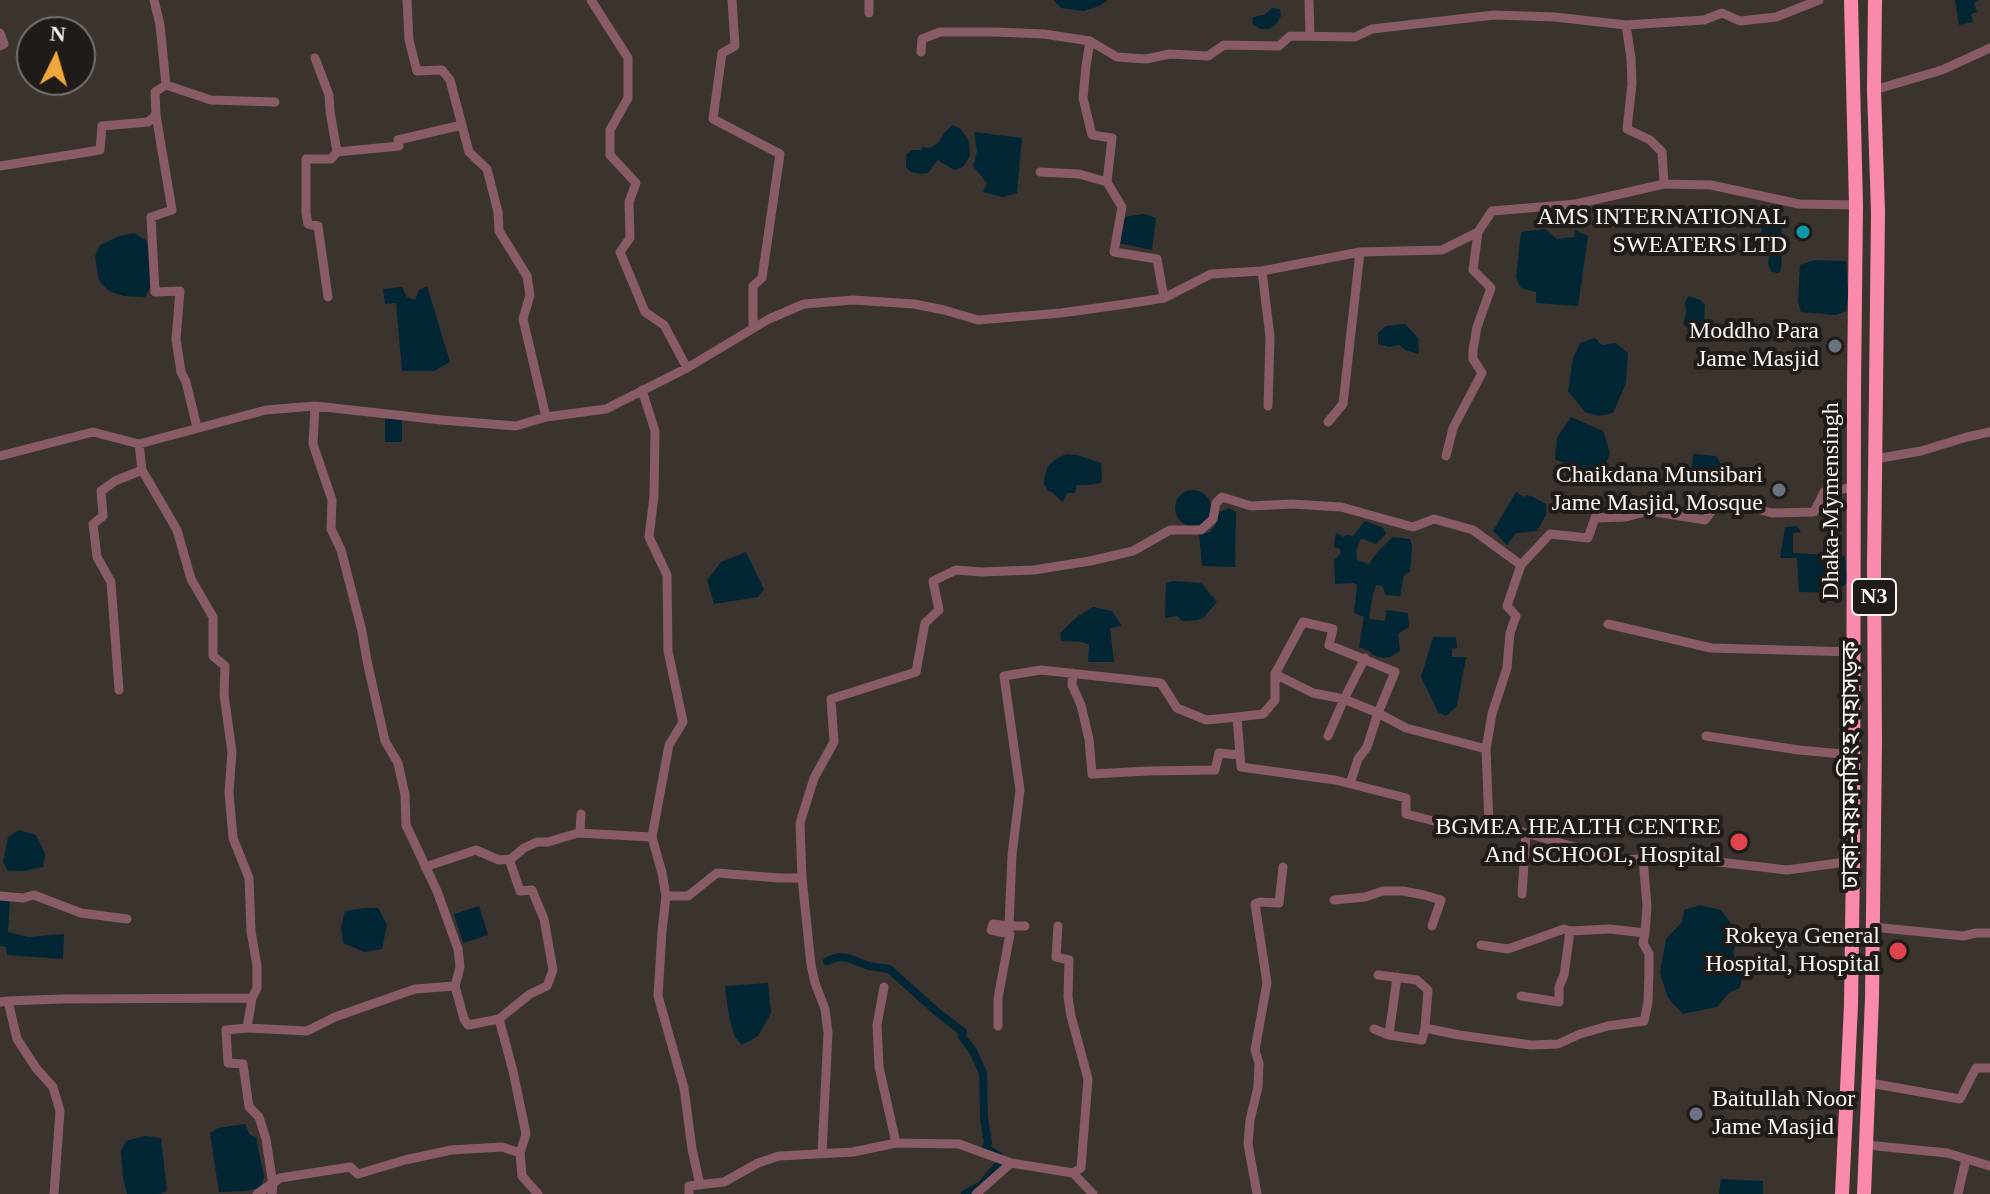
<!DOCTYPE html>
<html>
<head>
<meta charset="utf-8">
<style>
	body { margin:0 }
	#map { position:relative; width:1990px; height:1194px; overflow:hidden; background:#3b332d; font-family:"Times New Roman",serif }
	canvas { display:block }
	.north { position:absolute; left:16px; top:16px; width:80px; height:80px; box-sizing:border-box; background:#1f1b19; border:2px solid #76726f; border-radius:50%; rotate:5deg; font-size:22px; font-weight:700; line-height:32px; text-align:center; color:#f9f4f0 }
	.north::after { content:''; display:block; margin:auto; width:28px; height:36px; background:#efa73e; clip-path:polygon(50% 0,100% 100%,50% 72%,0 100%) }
</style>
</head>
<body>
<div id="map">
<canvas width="1990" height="1194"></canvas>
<div class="north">N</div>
</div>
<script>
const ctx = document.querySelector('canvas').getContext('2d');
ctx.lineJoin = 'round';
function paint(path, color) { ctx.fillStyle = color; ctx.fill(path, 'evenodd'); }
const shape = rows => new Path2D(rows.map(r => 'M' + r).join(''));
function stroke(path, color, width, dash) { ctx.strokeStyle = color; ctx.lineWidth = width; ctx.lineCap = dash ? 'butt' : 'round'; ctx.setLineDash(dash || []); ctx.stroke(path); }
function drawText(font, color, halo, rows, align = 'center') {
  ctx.font = font + ' "Times New Roman","Noto Sans Bengali",serif'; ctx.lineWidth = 8; ctx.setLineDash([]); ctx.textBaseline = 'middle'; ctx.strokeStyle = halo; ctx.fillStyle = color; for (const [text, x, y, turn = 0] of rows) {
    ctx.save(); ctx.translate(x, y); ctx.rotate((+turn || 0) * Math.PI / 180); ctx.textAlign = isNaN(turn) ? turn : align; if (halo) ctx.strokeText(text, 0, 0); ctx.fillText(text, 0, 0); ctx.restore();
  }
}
paint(shape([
	[1053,0,1108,0,1099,6,1084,11,1061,8],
	[1955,0,1978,0,1974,3,1977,12,1971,14,1973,22,1959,25],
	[1272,8,1280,9,1281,16,1277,23,1270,29,1261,29,1252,24,1253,17,1264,15],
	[952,125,961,129,969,141,970,156,963,167,954,170,938,160,928,173,920,174,911,172,906,167,906,155,912,150,921,150,923,147,930,148,938,143,945,132],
	[974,132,1022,138,1017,193,1002,197,983,192,987,183,973,166,977,151],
	[1144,214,1156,218,1152,250,1118,243,1124,217],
	[1763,217,1782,222,1781,241,1762,240,1761,224],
	[1545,229,1557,239,1574,237,1575,230,1588,236,1578,306,1536,303,1536,292,1521,288,1516,278,1521,232],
	[134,233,146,240,151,255,151,286,145,297,124,296,109,291,99,281,95,256,100,245,119,236],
	[1774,246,1781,249,1782,253,1781,271,1778,273,1772,272,1768,265,1769,251,1771,247],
	[1815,260,1846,261,1848,294,1846,311,1836,315,1801,312,1798,301,1800,265],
	[427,286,450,362,434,371,402,371,396,303,385,304,383,289,402,287,407,297,415,300,419,290],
	[1689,296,1700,300,1705,304,1704,322,1700,331,1694,327,1687,328,1683,324,1686,313,1685,302],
	[1405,324,1418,338,1419,354,1405,350,1399,345,1389,347,1378,344,1378,333,1386,326],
	[1595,338,1602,345,1616,343,1628,353,1626,383,1613,413,1599,416,1585,412,1568,391,1573,358,1580,343],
	[1571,417,1603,431,1610,453,1600,480,1555,459,1557,438],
	[385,418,402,419,402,442,385,442],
	[1066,454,1077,455,1101,463,1102,479,1101,483,1086,485,1077,485,1075,493,1067,493,1063,502,1059,499,1052,492,1048,491,1044,484,1044,478,1048,466,1056,459],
	[1693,454,1716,456,1720,462,1718,476,1700,483,1691,477],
	'1175 508a18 18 0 1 1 36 0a18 18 0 1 1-36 0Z',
	[1516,492,1524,497,1527,495,1533,497,1546,504,1546,515,1537,531,1516,533,1507,545,1493,531],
	[1229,508,1236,512,1235,567,1202,566,1199,534,1210,532,1216,524,1219,512],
	[1365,521,1383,528,1386,534,1376,544,1363,539,1360,540,1356,551,1357,560,1369,564,1379,550,1393,537,1410,539,1412,546,1410,572,1404,575,1400,596,1385,595,1383,586,1376,585,1372,598,1369,619,1385,621,1386,610,1408,613,1409,627,1398,634,1400,651,1390,657,1383,658,1373,655,1369,651,1359,647,1364,617,1354,613,1357,585,1354,583,1335,584,1334,560,1341,553,1340,549,1334,547,1335,536,1337,533,1343,537,1347,535,1353,536],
	[1797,526,1801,532,1793,533,1793,553,1845,556,1846,571,1848,571,1848,581,1844,586,1840,587,1839,593,1799,592,1797,558,1780,558,1785,527],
	[746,552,764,589,758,597,714,604,707,580,721,562],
	[1173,581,1201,583,1217,602,1204,617,1198,620,1182,621,1177,616,1165,618,1166,583],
	[1093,607,1112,611,1122,626,1110,628,1114,662,1088,662,1089,645,1082,642,1061,641,1060,633,1078,616],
	[1433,637,1456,637,1457,648,1452,649,1452,657,1466,657,1457,706,1446,716,1438,712,1421,677],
	[19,830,36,835,45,854,43,867,24,871,8,871,3,862,8,837],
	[0,898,10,899,8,932,28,937,64,934,63,959,7,955,6,947,0,946],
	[1700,905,1721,910,1733,926,1738,940,1733,952,1742,978,1740,988,1729,993,1717,1007,1683,1014,1668,998,1660,973,1662,961,1666,939,1682,922,1684,910],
	[479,906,488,935,463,943,454,914],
	[364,908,378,908,387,924,382,949,365,952,343,943,341,927,345,911],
	[768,983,771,1013,758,1036,742,1045,735,1037,729,1017,725,986],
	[245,1124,250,1135,256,1137,264,1177,260,1188,246,1191,219,1192,210,1133,218,1128],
	[145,1136,161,1138,167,1191,159,1194,127,1194,123,1177,121,1151,126,1141],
	[1721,1179,1763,1181,1763,1194,1719,1194]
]), '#032635');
stroke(shape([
	[827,961,839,957,848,958,869,966,889,969,937,1012,963,1032,962,1037,973,1051,983,1073,984,1118,988,1142,986,1148,999,1156],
	[965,1194,981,1185,999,1164]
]), '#032635', 8);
stroke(shape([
	[154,0,160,25,166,85,155,92,156,115,172,210,151,217,155,292,180,291,176,339,181,372,186,382,197,427],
	[407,0,409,40,417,71,442,70,450,80,469,152,487,169,498,212,499,231,527,276,530,295,523,319,546,417],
	[591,0,628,58,628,98,610,130,610,155,636,183,629,202,630,238,620,252,645,312,664,325,687,368],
	[732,0,735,46,722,53,713,119,780,154,762,278,753,286,753,328],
	[869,0,869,13],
	[1309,0,1310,36],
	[1626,25,1631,58,1632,84,1627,129,1650,140,1662,152,1664,184],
	[0,33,4,44,0,46],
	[1090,41,1086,66,1083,98,1092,135,1112,138,1107,182,1122,207,1114,252,1157,259,1164,298],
	[921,52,922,39,940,32,996,32,1044,34,1090,41,1117,57,1146,59,1170,54,1208,56,1224,45,1279,46,1290,36,1355,37,1372,29,1494,15,1555,17,1626,25,1704,20,1722,13,1740,21,1776,17,1819,0],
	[315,58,329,95,330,111,337,152],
	[166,85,211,100,275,102],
	[1874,90,1942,70,1990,48],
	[0,166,100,150,102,126,148,122,156,115],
	[1040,172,1079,174,1107,182],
	[1262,271,1270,337,1268,406],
	[328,297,318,226,308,224,306,213,306,159,331,159,337,152,399,146,398,140,462,125],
	[642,390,655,431,654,496,649,537,667,575,668,651,683,722,669,745,652,837,662,873,666,896,662,931,658,996,684,1088,692,1149,700,1185],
	[315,406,313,444,332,500,331,529,341,550,362,631,367,661,385,741,398,763,405,795,406,825,437,891,458,949,460,967,455,986,464,1019,468,1025,499,1019,513,1071,526,1134,520,1153,522,1176,538,1194],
	[1328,422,1343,404,1360,252],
	[0,456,93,432,139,444,266,410,315,406,441,420,516,426,546,417,606,409,687,368,769,319,804,304,853,300,914,304,944,310,978,320,1061,313,1126,304,1164,298,1211,274,1262,271,1360,252,1442,250,1478,232,1492,211,1576,204,1664,184,1711,185,1799,204,1856,205],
	[1446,456,1453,428,1482,373,1473,359,1473,350,1477,327,1491,288,1473,270,1478,232],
	[1875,459,1921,451,1967,437,1990,432],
	[1608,624,1711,648,1854,652],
	[1365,658,1344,699,1378,713,1406,728,1486,749],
	[1073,673,1072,685,1081,705,1089,739,1092,774,1148,771,1215,770,1219,753,1240,755],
	[1275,674,1313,693,1344,699,1328,736],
	[119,690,111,582,97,557,93,524,103,516,101,491,115,481,142,470],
	[1237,717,1263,714,1275,700,1275,674,1303,622,1333,629,1329,645,1395,672,1378,713,1367,747,1358,759,1350,784],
	[1706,736,1799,750,1853,755],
	[1489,825,1486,749,1492,714,1507,668,1510,633,1516,616,1507,606,1521,565],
	[578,833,652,837],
	[1643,859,1647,906,1645,933],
	[425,867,476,850,499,860,511,859,524,848,537,842,548,842,578,833,580,831,581,814],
	[802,878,811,965,815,983,825,1009,828,1033,822,1153],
	[1522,894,1526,833],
	[0,896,23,898,34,895,81,913,127,919],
	[666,896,688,896,717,873,779,878,802,878,800,823,814,778,834,742,831,699,916,672,925,623,939,610,933,581,956,570,981,572,1034,570,1090,561,1133,551,1170,530,1201,530,1213,519,1216,503,1222,497,1251,506,1292,504,1341,507,1413,527,1434,519,1473,530,1521,565,1550,534,1588,538,1595,518,1626,517,1649,511,1705,520,1720,500,1772,513,1814,512,1824,492,1855,487],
	[1334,900,1365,897,1383,891,1403,891,1424,895,1441,900,1432,926],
	[1025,926,1009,926,1012,855,1020,790,1004,676,1041,670,1161,683,1177,708,1206,720,1237,717,1241,767,1335,780,1406,798,1406,814,1442,823,1499,825,1619,860,1676,857,1787,870,1853,861],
	[1058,926,1056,957,1069,960,1068,997,1071,1016,1088,1079,1081,1168,1073,1173],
	[1873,927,1963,936,1976,933,1990,933],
	[1481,945,1508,949,1564,929,1570,931],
	[884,987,877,1025,879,1067,896,1143],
	[252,998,247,1028,307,1031,335,1017,415,989,455,986],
	[8,1001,62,999,252,998,257,988,257,966,251,931,249,878,233,838,229,792,232,752,224,695,225,666,213,656,213,617,191,579,177,530,142,470,139,444],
	[0,1002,8,1001,17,1039,36,1068,53,1087,60,1111,54,1194],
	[499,1019,530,994,547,986,553,970,544,919,532,890,520,891,509,859],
	[998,1026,998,998,1010,934,991,930,993,924,1009,926],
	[247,1028,226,1030,228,1063,243,1064,249,1107,259,1117,266,1139,273,1185,272,1194],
	[1425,1028,1459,1035,1531,1045,1558,1044,1580,1034,1608,1026,1644,1021,1648,1002,1649,973,1649,954,1643,943,1645,933,1610,929,1570,931,1564,975,1559,987,1559,1002,1521,996],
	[1374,1029,1389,1035,1422,1040,1425,1028,1428,990,1417,980,1378,975],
	[1389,1035,1397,977],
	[1870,1083,1960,1099,1976,1068,1990,1068],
	[1867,1145,1947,1153,1990,1166],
	[257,1194,280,1178,350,1167,358,1174,405,1160,451,1150,502,1147,520,1153],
	[689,1194,689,1186,724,1182,758,1163,779,1156,853,1152,896,1143,959,1144,1011,1163],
	[976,1194,1011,1163,1073,1173,1093,1194],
	[1257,1194,1248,1144,1250,1120,1258,1087,1259,1063,1255,1050,1267,983,1255,904,1260,902,1279,903,1283,867],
	[1958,1194,1966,1159]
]), '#895b67', 9);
stroke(shape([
	[1842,1194,1851,1005,1853,861,1854,389,1856,205,1851,0],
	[1864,1194,1872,998,1875,743,1874,566,1878,212,1874,90,1875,0]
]), '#fa8aab', 14);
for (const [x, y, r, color] of [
	[1803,232,8,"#0f9aa8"],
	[1835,346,8,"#6b7280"],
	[1779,490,8,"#6b7280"],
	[1739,842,10,"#e0444e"],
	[1898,951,10,"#e0444e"],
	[1696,1114,8,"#6b7280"]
]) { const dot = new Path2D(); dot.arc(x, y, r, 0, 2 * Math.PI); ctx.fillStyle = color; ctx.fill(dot); stroke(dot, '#1f1b19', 3); }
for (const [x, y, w] of [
	[1874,597,44]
]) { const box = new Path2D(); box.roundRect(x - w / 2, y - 18, w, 36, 6); ctx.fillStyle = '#1f1b19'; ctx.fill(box); stroke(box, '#f9f4f0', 2); }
drawText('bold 22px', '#f9f4f0', null, [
	["N3",1874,597]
]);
drawText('24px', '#f9f4f0', '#1f1b19', [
	["AMS INTERNATIONAL",1787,218],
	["SWEATERS LTD",1787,246],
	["Moddho Para",1819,332],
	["Jame Masjid",1819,360],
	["Chaikdana Munsibari",1763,476],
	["Jame Masjid, Mosque",1763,504],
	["BGMEA HEALTH CENTRE",1721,828],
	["And SCHOOL, Hospital",1721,856],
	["Rokeya General",1880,937],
	["Hospital, Hospital",1880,965],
	["Baitullah Noor",1712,1100,"left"],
	["Jame Masjid",1712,1128,"left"]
], 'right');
drawText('24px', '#f9f4f0', '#1f1b19', [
	["Dhaka-Mymensingh",1832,501,-90],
	["ঢাকা-ময়মনসিংহ মহাসড়ক",1852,765,-90]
]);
</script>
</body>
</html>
